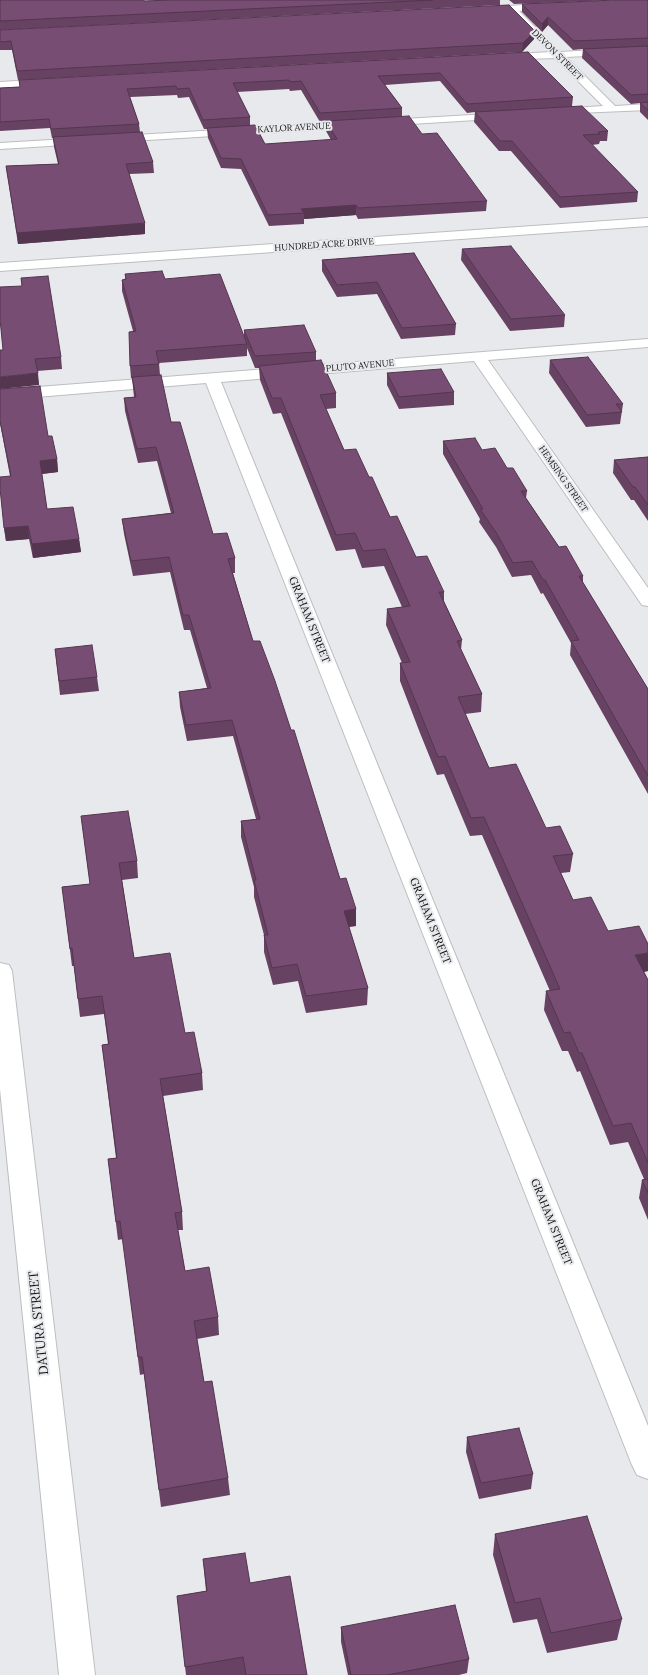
<!DOCTYPE html>
<html>
<head>
<meta charset="utf-8">
<style>
	body { margin:0 }
	canvas { display:block; background:#e8e9ec }
</style>
</head>
<body>
<canvas width="648" height="1675"></canvas>
<script>
const ctx = document.querySelector('canvas').getContext('2d');
ctx.lineJoin = 'round';
const shape = rows => new Path2D(rows.map(r => 'M' + r).join(''));
function stroke(path, color, width, dash) { ctx.strokeStyle = color; ctx.lineWidth = width; ctx.lineCap = dash ? 'butt' : 'round'; ctx.setLineDash(dash || []); ctx.stroke(path); }
function paint(path, color) { ctx.fillStyle = color; ctx.fill(path, 'evenodd'); }
function drawText(font, color, halo, rows, align = 'center') {
  ctx.font = font + ' Lora,serif'; ctx.lineWidth = 4; ctx.setLineDash([]); ctx.textBaseline = 'middle'; ctx.strokeStyle = halo; ctx.fillStyle = color; for (const [text, x, y, turn = 0] of rows) {
    ctx.save(); ctx.translate(x, y); ctx.rotate((+turn || 0) * Math.PI / 180); ctx.textAlign = isNaN(turn) ? turn : align; if (halo) ctx.strokeText(text, 0, 0); ctx.fillText(text, 0, 0); ctx.restore();
  }
}
const minor = shape([
	[552,3,555,4,557,6,555,8,519,11,560,52,648,47,648,53,566,57,615,106,648,104,648,110,553,114,552,112,553,110,557,109,603,106,555,58,499,60,497,58,499,56,502,55,550,52,510,11,483,13,480,12,478,10,480,8,552,3],
	[49,79,53,80,54,82,53,84,0,88,0,82,49,79],
	[505,113,509,114,510,116,509,118,0,149,0,143,505,113],
	[648,218,648,226,0,271,0,263,648,218],
	[648,339,648,347,488,360,648,588,648,606,642,605,474,361,221,382,648,1426,648,1479,637,1475,632,1465,206,383,0,400,0,390,648,339],
	[0,963,9,965,12,971,95,1675,59,1675,0,1089,0,963]
]);
stroke(minor, '#bcbec0', 2);
paint(minor, '#fff');
paint(shape([
	[0,0,144,1,171,0,500,0,500,5,0,30],
	[509,0,614,0,514,4],
	[648,0,648,120,640,112,640,103,631,104,582,58,583,49,573,50,548,25,542,32,522,12,522,4],
	[0,30,534,39,522,52,18,80,12,50,0,50],
	[528,52,573,97,572,106,608,131,607,141,600,141,599,144,592,145,638,192,637,202,560,208,511,151,499,151,474,122,475,112,467,113,440,81,385,85,402,108,402,117,422,134,487,201,486,211,358,219,356,215,304,219,304,224,269,226,241,169,221,168,208,138,207,129,204,129,189,97,178,98,177,95,130,97,139,124,140,132,153,162,154,173,129,174,145,234,18,244,6,166,58,164,54,147,53,138,52,138,50,128,0,131,0,88,20,87,19,80],
	[289,89,290,91,301,90,320,122,326,122,326,131,331,140,265,144,250,126,250,117,237,92],
	[462,249,565,315,564,327,510,331,461,260],
	[414,253,456,324,455,335,401,339,377,294,337,297,322,271,322,260],
	[125,274,165,279,244,338,244,330,316,352,316,361,336,393,336,408,326,409,344,450,369,477,390,517,416,557,444,592,444,601,462,640,461,650,482,694,481,712,465,714,489,768,546,828,573,854,570,872,561,873,573,900,608,931,648,971,644,972,648,980,648,1220,639,1198,642,1180,644,1179,628,1142,610,1145,580,1071,577,1072,568,1051,562,1051,544,1010,546,991,550,991,482,835,470,836,444,774,437,775,420,733,400,681,400,663,402,663,386,625,387,609,402,607,384,566,362,568,355,549,336,551,281,413,273,414,260,380,259,368,255,368,247,348,247,356,159,363,160,375,171,422,213,534,235,558,235,573,233,573,253,641,291,730,340,879,356,909,356,926,349,927,368,988,367,1005,306,1013,298,981,273,985,264,952,264,935,254,897,254,887,241,837,241,821,256,819,233,736,187,741,180,707,179,692,207,688,190,630,184,630,170,572,133,576,124,534,122,519,171,513,157,461,138,463,125,411,124,398,134,397,132,378,131,378,130,366,133,331,122,291,122,280,125,279],
	[21,278,61,357,62,369,37,371,39,385,3,350,22,286],
	[550,360,623,404,620,424,586,427,549,373],
	[387,373,454,392,454,405,399,409,387,385],
	[0,389,48,436,57,459,58,472,42,474,47,509,79,539,81,552,33,558,29,539,6,541,4,528,10,476,0,423],
	[443,441,482,450,507,468,527,491,526,498,559,547,583,576,583,583,648,689,648,794,570,655,571,643,543,593,541,594,531,575,512,577,496,547,479,522,480,519,443,454],
	[648,457,648,521,634,500,631,500,613,473,614,460],
	[55,649,97,677,99,691,60,695],
	[81,816,137,861,138,878,122,880,134,958,185,1033,202,1073,203,1090,163,1096,182,1212,183,1230,178,1230,185,1271,218,1317,219,1335,197,1339,204,1382,228,1478,230,1495,161,1507,144,1374,140,1375,123,1239,118,1240,108,1159,116,1158,102,1045,108,1044,104,1014,80,1017,74,966,72,966,62,887,90,884],
	[467,1437,533,1474,531,1489,479,1499,466,1452],
	[495,1534,622,1619,617,1640,547,1653,537,1619,513,1623,493,1555],
	[203,1559,250,1583,307,1675,186,1675,177,1596,206,1591],
	[341,1627,469,1659,467,1673,459,1675,348,1675,341,1642]
]), '#674263');
paint(shape([
	[548,17,548,25,542,32,542,24],
	[535,31,534,39,522,52,523,43],
	[356,205,356,215,304,219,304,213,301,209],
	[145,223,145,234,18,244,17,233],
	[38,373,39,385,0,389,0,377],
	[57,459,58,472,41,474,40,461],
	[28,526,29,539,6,541,4,528],
	[79,539,81,552,33,558,32,544],
	[356,909,356,926,344,927,344,911],
	[648,953,648,971,633,973,635,955]
]), '#543650');
const building = shape([
	[0,0,144,0,144,1,171,0,433,0,0,21,0,0],
	[616,0,648,0,648,38,574,41,548,17,542,24,522,4,616,0],
	[509,5,535,31,523,43,17,71,11,41,0,42,0,30,509,5],
	[648,46,648,94,631,95,583,49,648,46],
	[528,52,573,97,467,104,440,73,378,76,402,108,320,113,301,81,290,82,289,80,233,83,250,117,203,120,189,88,177,89,176,86,127,89,139,124,51,129,49,119,0,122,0,88,20,87,19,80,528,52],
	[648,102,648,110,640,103,648,102],
	[582,106,608,131,598,132,600,134,583,135,638,192,560,197,512,141,500,141,475,112,582,106],
	[409,116,422,134,437,133,487,201,358,208,356,205,301,209,304,213,268,215,241,159,221,158,207,128,255,125,265,144,337,139,326,121,409,116],
	[142,132,153,162,126,164,145,223,17,233,6,166,59,164,53,137,142,132],
	[511,246,565,315,511,319,462,249,511,246],
	[414,253,456,324,402,328,377,282,337,285,322,260,414,253],
	[162,271,165,279,220,274,247,344,156,351,159,364,130,366,129,332,136,331,122,280,126,279,125,274,162,271],
	[48,276,61,357,35,359,38,373,0,377,0,350,3,350,0,319,0,287,22,286,21,278,48,276],
	[304,325,316,352,255,356,244,330,304,325],
	[588,357,623,404,616,404,622,412,587,415,550,360,588,357],
	[321,360,336,393,320,395,344,450,356,449,369,477,372,477,390,517,397,516,416,557,427,556,444,592,439,592,462,640,457,641,482,694,458,697,489,768,516,764,546,828,560,826,573,854,553,856,573,900,591,897,608,931,639,926,648,944,648,953,635,955,648,980,648,1163,631,1123,613,1126,582,1053,579,1053,570,1032,564,1033,546,991,560,989,484,817,471,818,445,756,438,757,400,663,410,662,387,609,410,606,385,549,363,551,355,533,336,535,281,398,272,398,259,366,321,360],
	[441,369,454,392,399,397,387,373,441,369],
	[161,375,171,422,180,422,213,534,227,533,235,558,228,559,253,641,260,641,275,681,291,730,294,730,340,879,346,878,356,909,344,911,368,988,306,996,297,964,272,968,264,935,268,935,254,880,256,880,241,821,260,819,232,720,186,725,179,692,211,688,189,615,183,615,169,557,131,561,122,519,174,513,156,447,137,449,124,398,136,397,132,377,161,375],
	[40,386,48,436,52,436,57,459,40,461,47,509,73,507,79,539,32,544,28,526,4,528,0,488,0,477,11,476,0,421,0,389,40,386],
	[475,438,482,450,495,448,507,468,513,468,527,491,521,491,559,547,566,546,583,576,579,576,648,689,648,776,571,641,579,640,545,580,543,580,532,561,513,563,497,534,480,509,483,509,443,441,475,438],
	[648,457,648,505,635,487,633,487,614,460,648,457],
	[92,645,97,677,59,681,55,649,92,645],
	[128,811,137,861,119,863,134,958,170,953,185,1033,194,1032,202,1073,160,1079,182,1212,175,1213,185,1271,209,1267,218,1317,194,1321,204,1382,212,1381,228,1478,159,1490,142,1357,138,1357,120,1221,116,1222,108,1159,117,1158,102,1045,109,1044,102,996,78,999,72,948,70,949,62,887,90,884,81,816,128,811],
	[648,1179,648,1193,642,1180,648,1179],
	[519,1428,533,1474,481,1483,467,1437,519,1428],
	[587,1516,622,1619,551,1633,540,1598,515,1603,495,1534,587,1516],
	[245,1553,250,1583,290,1576,307,1675,246,1675,243,1657,185,1667,177,1596,207,1591,203,1559,245,1553],
	[455,1605,469,1659,387,1675,351,1675,341,1627,455,1605]
]);
paint(building, '#784d73');
stroke(building, '#543650', 1);
drawText('9px', '#121313', '#e8e9ec', [
	["DEVON STREET",557,55,45],
	["KAYLOR AVENUE",294,128,-3],
	["HUNDRED ACRE DRIVE",324,245,-4],
	["PLUTO AVENUE",360,366,-5],
	["HEMSING STREET",563,479,55]
]);
drawText('11px', '#121313', '#e8e9ec', [
	["GRAHAM STREET",309,620,68],
	["GRAHAM STREET",430,921,68],
	["GRAHAM STREET",551,1222,68]
]);
drawText('13px', '#121313', '#e8e9ec', [
	["DATURA STREET",39,1323,-96]
]);
</script>
</body>
</html>
